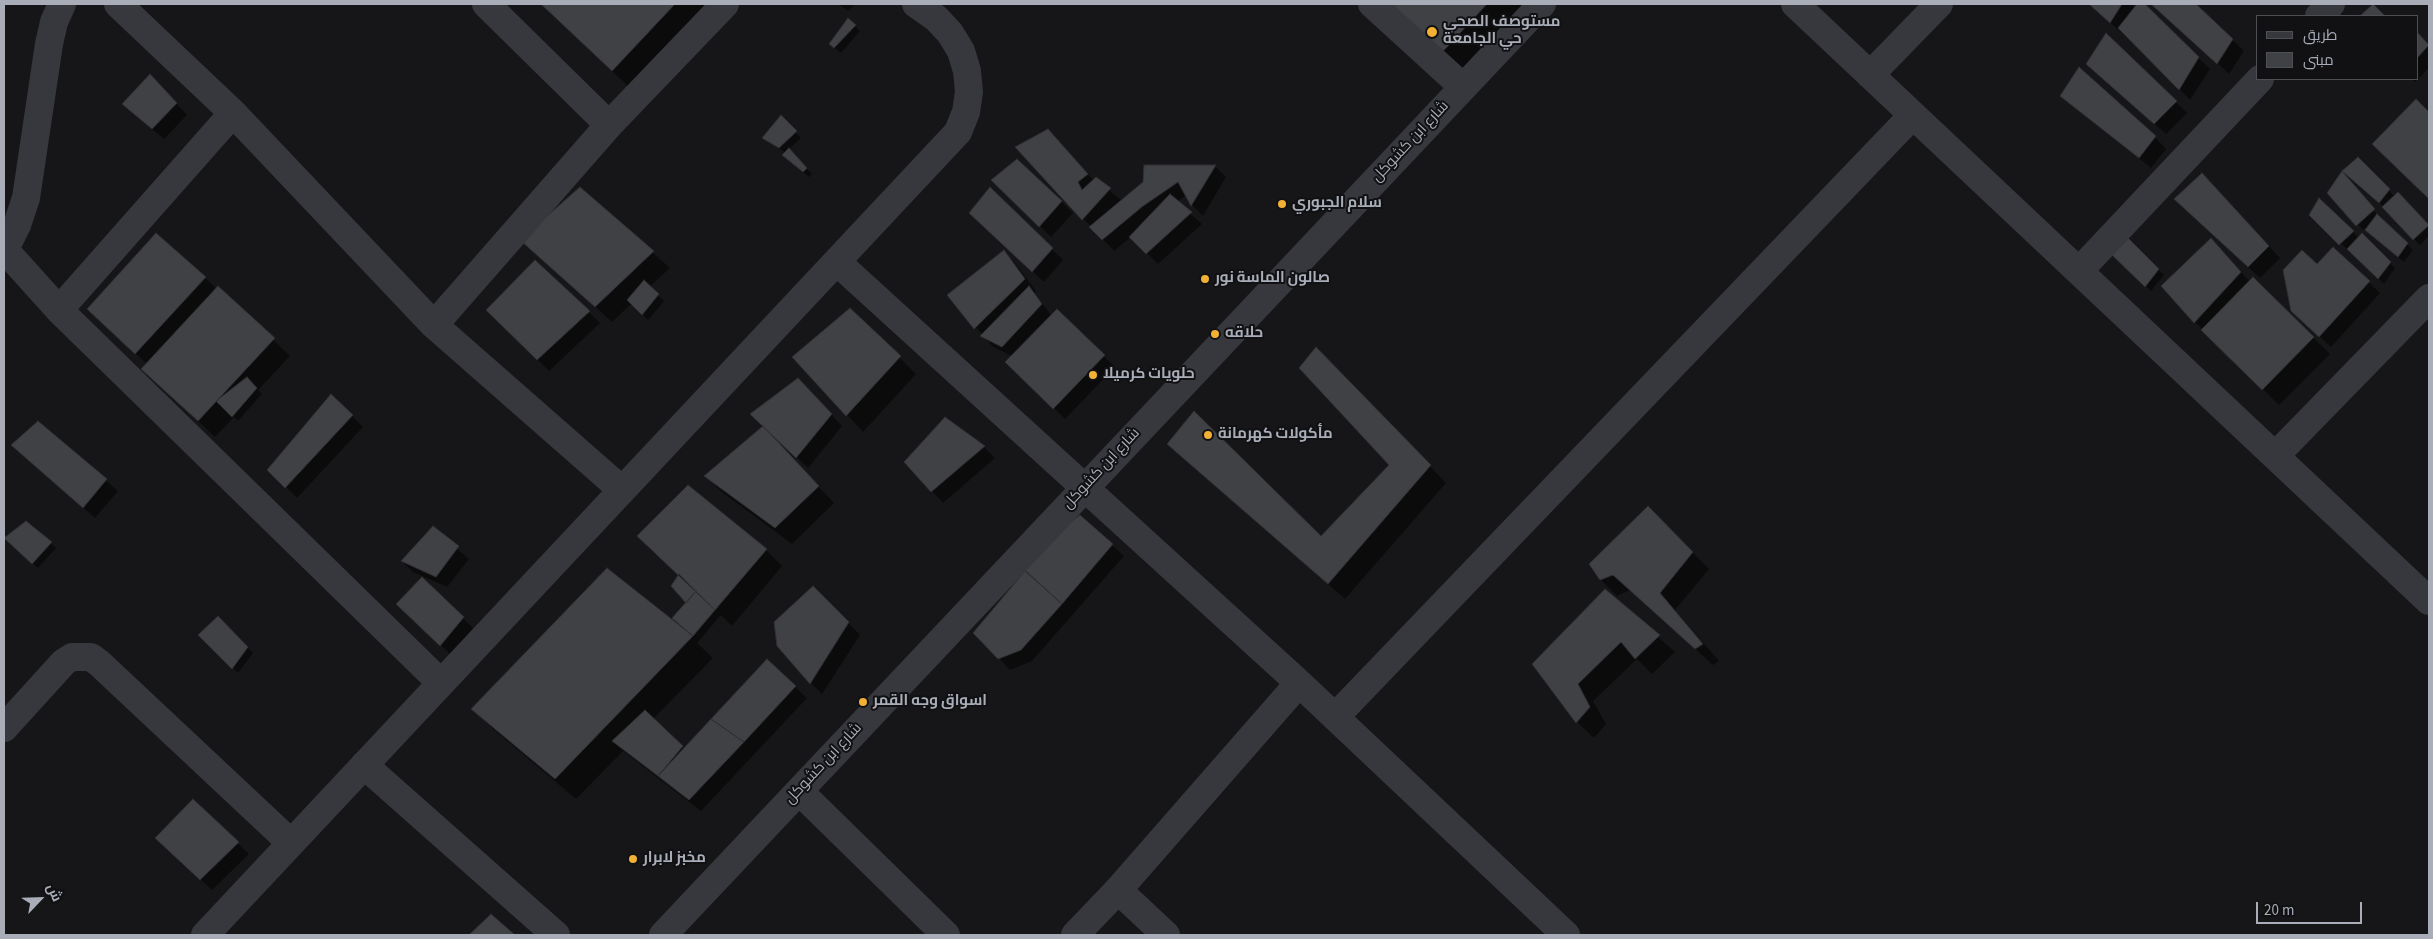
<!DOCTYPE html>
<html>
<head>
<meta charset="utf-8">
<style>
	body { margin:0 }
	#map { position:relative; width:2433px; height:939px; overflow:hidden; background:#161618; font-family:"Source Sans 3",Cairo,sans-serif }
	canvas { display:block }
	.frame { position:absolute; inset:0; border:5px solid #a8adb8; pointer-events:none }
	.legend { position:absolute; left:2256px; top:15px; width:162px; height:65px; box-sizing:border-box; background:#111113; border:1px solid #4d4f55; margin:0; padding:6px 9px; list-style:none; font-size:15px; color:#a8adb8 }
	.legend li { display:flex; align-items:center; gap:10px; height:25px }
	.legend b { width:25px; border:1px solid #4d4f55 }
	.north { position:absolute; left:15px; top:874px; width:50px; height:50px; -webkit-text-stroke:4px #111113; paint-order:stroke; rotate:66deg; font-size:14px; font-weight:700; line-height:20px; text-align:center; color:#a8adb8 }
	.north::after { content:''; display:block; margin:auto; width:18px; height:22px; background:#a8adb8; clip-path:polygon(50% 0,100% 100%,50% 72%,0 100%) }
	.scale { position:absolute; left:2256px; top:902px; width:106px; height:22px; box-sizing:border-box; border:2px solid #a8adb8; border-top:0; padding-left:6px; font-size:15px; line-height:18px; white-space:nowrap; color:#a8adb8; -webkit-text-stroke:4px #111113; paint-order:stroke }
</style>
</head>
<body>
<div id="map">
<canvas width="2433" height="939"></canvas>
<div class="frame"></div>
<ul class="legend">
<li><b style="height:6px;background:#37383d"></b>طريق</li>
<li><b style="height:14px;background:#404145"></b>مبنى</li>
</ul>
<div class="north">ش</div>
<div class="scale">20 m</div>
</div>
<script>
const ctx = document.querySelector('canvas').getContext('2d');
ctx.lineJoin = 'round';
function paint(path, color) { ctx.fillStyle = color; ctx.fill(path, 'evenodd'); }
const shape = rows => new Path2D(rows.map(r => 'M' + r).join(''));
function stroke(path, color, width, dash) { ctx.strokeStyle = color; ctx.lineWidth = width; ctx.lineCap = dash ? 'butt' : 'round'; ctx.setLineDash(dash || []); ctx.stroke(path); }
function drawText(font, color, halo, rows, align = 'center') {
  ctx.font = font + ' "Source Sans 3",Cairo,sans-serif'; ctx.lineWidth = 4; ctx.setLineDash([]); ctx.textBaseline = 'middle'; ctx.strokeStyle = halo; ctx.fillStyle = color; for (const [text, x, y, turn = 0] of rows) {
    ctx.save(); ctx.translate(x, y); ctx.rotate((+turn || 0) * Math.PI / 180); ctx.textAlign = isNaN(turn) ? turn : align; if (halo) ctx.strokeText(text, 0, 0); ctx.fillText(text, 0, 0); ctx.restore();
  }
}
paint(shape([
	[542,4,715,4,633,91],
	[838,4,855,4,848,11],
	[1371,4,1526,4,1455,81],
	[2089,4,2131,4,2135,8,2139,4,2143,4,2210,69,2190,100,2123,31,2122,33],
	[2153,4,2195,4,2244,51,2229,74],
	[849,20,860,31,841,53,830,44],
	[2417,33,2429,46,2429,68,2415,82,2412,79,2417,79],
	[2107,35,2187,113,2166,134,2099,75],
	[161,87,187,115,164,139,135,115],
	[2061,95,2155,137,2166,149,2151,168],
	[2416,101,2429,114,2429,198,2391,161],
	[781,117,801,138,788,150,812,174,809,177,789,160,786,153,764,138],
	[1059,142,1094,181,1096,179,1122,201,1215,166,1226,177,1203,216,1192,205,1187,195,1177,202,1202,224,1158,264,1131,237,1114,251,1017,148],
	[2358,159,2395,197,2398,194,2429,227,2429,236,2420,245,2384,207,2347,177,2378,216,2413,250,2404,262,2365,228,2363,230,2329,193,2343,172],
	[993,180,1061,201,1073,213,1051,237],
	[2213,186,2280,258,2260,278,2187,211],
	[580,189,670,268,649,287,664,301,648,320,632,303,612,322,522,240],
	[990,189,1063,260,1044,282,982,224],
	[2320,200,2359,238,2362,235,2395,268,2384,284,2311,215],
	[2127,239,2164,275,2151,291,2112,253],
	[2211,239,2250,282,2253,279,2330,354,2279,405,2195,322,2163,287],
	[2333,249,2380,293,2331,347,2304,322,2317,266],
	[1004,252,1015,263,1036,291,1034,293,1052,316,1057,311,1115,367,1065,419,1018,373,1012,356,993,347,948,295],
	[205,278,217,289,218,287,290,356,258,390,262,394,238,421,234,417,215,437,159,385,147,364,105,325],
	[850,309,916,374,863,432,794,358],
	[488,310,589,312,600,323,549,371],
	[1332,365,1446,483,1345,599,1169,444,1322,538,1391,465],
	[809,391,842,426,808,468,767,429,766,431,834,503,792,544,722,492,706,476],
	[352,416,363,427,297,498,269,469],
	[38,423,118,491,95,518,24,456],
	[984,447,995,458,943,503,932,491],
	[1648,508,1709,569,1675,610,1719,661,1713,665,1630,590,1617,596,1601,580],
	[1080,516,1124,556,1032,661,1010,670,975,633,1027,571],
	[433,528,469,559,447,587,413,572,402,561],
	[11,543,51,543,56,548,38,568],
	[766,550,782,566,732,626,721,615,697,643,713,658,653,719,684,749,767,661,807,698,701,811,623,751,576,799,493,729,473,709,691,636],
	[422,578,474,629,452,656,398,604],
	[813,587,860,635,822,694,811,683],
	[1605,591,1675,652,1652,674,1637,659,1593,701,1606,724,1594,738,1577,722,1533,665],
	[218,618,253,653,238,673,200,635],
	[193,801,249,854,212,890,168,849]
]), '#0007');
const building = shape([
	[541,4,675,4,612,71,541,4],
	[1372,4,1487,4,1434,61,1372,4],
	[2089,4,2122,4,2110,23,2089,4],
	[2137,4,2145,4,2199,57,2179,90,2118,28,2137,4],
	[2151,4,2196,4,2233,39,2217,64,2151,4],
	[2373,4,2385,16,2360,16,2373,4],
	[848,18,856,25,834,48,829,44,848,18],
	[2417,32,2429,45,2417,58,2417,32],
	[2106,33,2177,101,2154,124,2086,64,2106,33],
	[2079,67,2156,136,2139,158,2060,96,2079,67],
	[150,74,177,103,152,129,122,104,150,74],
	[2416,99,2429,112,2429,199,2372,144,2416,99],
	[781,115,797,131,779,148,762,138,781,115],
	[1048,129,1088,174,1078,182,1082,190,1096,177,1111,188,1082,220,1015,147,1048,129],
	[789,148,807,168,803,172,782,155,789,148],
	[2358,157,2390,189,2379,203,2342,171,2358,157],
	[1017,159,1062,201,1039,227,991,180,1017,159],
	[1144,165,1216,165,1191,206,1178,182,1143,206,1102,240,1089,227,1143,182,1144,165],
	[2342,171,2375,209,2356,226,2327,193,2342,171],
	[2202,173,2269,246,2248,267,2174,199,2202,173],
	[580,187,654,251,595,307,520,240,580,187],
	[990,187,1053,248,1032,272,969,213,990,187],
	[2398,192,2429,225,2413,240,2382,207,2398,192],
	[1170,194,1192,212,1146,254,1129,237,1170,194],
	[2319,198,2354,231,2339,245,2309,215,2319,198],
	[2377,214,2408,243,2398,257,2365,230,2377,214],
	[156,233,206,277,135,354,87,309,156,233],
	[2362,233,2391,262,2378,279,2347,249,2362,233],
	[2127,237,2159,269,2145,287,2110,253,2127,237],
	[2211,238,2241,272,2194,323,2161,286,2211,238],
	[2333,247,2370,281,2319,337,2291,311,2283,270,2302,250,2317,264,2333,247],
	[1004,250,1025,279,974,329,947,295,1004,250],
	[535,260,590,311,537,360,486,310,535,260],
	[2253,277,2314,337,2262,390,2201,330,2253,277],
	[644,280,659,294,642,315,627,300,644,280],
	[218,286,275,338,198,421,141,369,218,286],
	[1029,286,1042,304,1002,347,980,336,1029,286],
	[850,308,901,356,846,416,792,357,850,308],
	[1057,309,1105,355,1053,409,1005,362,1057,309],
	[1316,347,1431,465,1328,584,1167,444,1194,411,1321,536,1389,465,1299,368,1316,347],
	[247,377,257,388,232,417,216,401,247,377],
	[798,378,832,414,796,458,750,414,798,378],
	[331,394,353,415,285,488,267,470,331,394],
	[945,417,985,446,931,492,904,462,945,417],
	[38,421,107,479,83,508,11,445,38,421],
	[763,426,819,486,775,528,704,476,763,426],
	[688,485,767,549,715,610,637,536,688,485],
	[1648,506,1693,552,1660,593,1703,644,1695,649,1613,575,1600,580,1589,564,1648,506],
	[1080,515,1113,544,1062,604,1016,562,1080,515],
	[26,521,52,542,32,564,4,538,26,521],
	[433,526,459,546,436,577,401,561,433,526],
	[607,568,693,636,555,779,471,709,607,568],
	[1025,571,1062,604,1021,650,998,659,973,633,1025,571],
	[679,574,696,591,686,603,671,586,679,574],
	[422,577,464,617,440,646,396,604,422,577],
	[813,586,849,622,810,684,777,646,774,622,813,586],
	[1605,589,1660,635,1635,659,1621,642,1578,684,1590,707,1576,723,1532,664,1605,589],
	[696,591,715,610,693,636,672,618,696,591],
	[218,616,248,647,232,669,198,635,218,616],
	[767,659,796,686,744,742,711,719,767,659],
	[645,710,683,746,658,776,612,741,645,710],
	[711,719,744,742,689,800,658,776,711,719],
	[193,799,239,842,200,880,155,838,193,799],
	[491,914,515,935,469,935,491,914]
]);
paint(building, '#404145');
stroke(building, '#303034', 1);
stroke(shape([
	[118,4,233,113,434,325,622,490],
	[486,4,609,125],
	[1372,4,1463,87],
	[1795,4,2429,601],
	[2319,16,2331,4],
	[1870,75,1939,4],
	[5,250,59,310,441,683],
	[4,251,17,225,26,198,49,44,54,22,62,4],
	[837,262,1299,683,1566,935],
	[2079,271,2260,79],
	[59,310,233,113],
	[434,325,609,125,725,4],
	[2275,456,2429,298],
	[1335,717,1913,115],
	[4,728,64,662,72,657,91,657,99,663,291,843],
	[364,765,556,935],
	[799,791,946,935],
	[1118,890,1166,935],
	[205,935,958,132,966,112,969,92,967,71,961,51,950,33,936,18,916,4],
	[663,935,1542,4],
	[1075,935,1118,890,1299,683]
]), '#37383d', 28);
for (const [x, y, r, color] of [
	[1432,32,6,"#f2b134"],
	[1282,204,5,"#f2b134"],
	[1205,279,5,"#f2b134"],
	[1215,334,5,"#f2b134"],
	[1093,375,5,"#f2b134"],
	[1208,435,5,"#f2b134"],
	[863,702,5,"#f2b134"],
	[633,859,5,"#f2b134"]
]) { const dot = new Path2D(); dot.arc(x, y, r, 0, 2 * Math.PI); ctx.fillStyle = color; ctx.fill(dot); stroke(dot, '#111113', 2); }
drawText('bold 15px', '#a8adb8', '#111113', [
	["مستوصف الصحي",1443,23],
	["حي الجامعة",1443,40],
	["سلام الجبوري",1292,204],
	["صالون الماسة نور",1215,279],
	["حلاقه",1225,334],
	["حلويات كرميلا",1103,375],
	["مأكولات كهرمانة",1218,435],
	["اسواق وجه القمر",873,702],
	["مخبز لابرار",643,859]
], 'left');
drawText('15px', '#a8adb8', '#111113', [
	["شارع ابن كشوكل",1411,142,-47],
	["شارع ابن كشوكل",1102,469,-47],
	["شارع ابن كشوكل",824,764,-47]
]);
</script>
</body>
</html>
